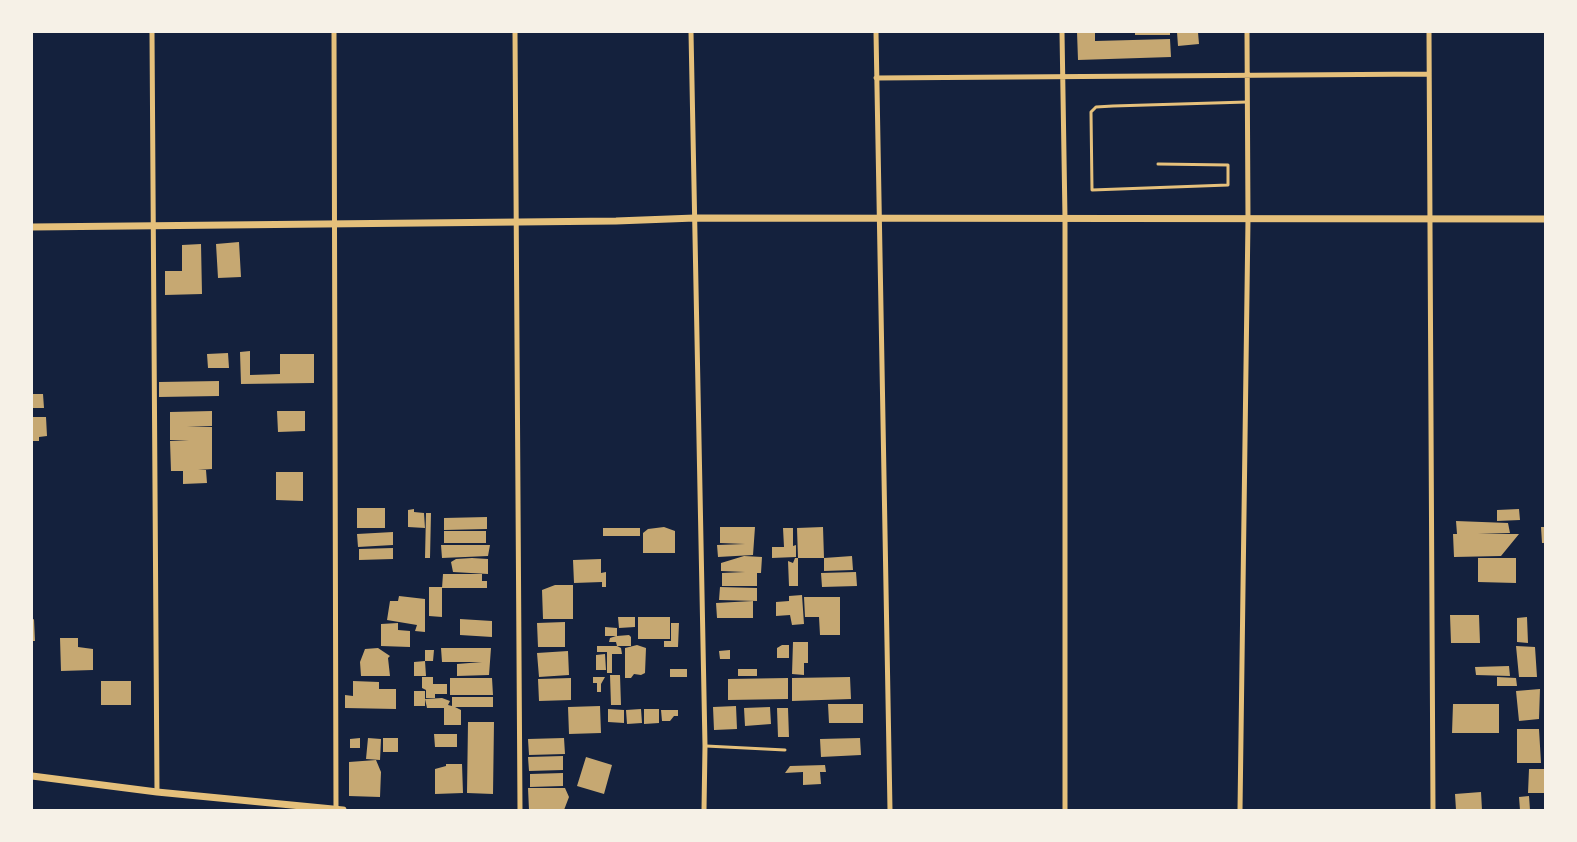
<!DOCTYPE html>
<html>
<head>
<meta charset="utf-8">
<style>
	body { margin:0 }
	#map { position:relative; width:1577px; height:842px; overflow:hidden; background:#14213d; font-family:Figtree,sans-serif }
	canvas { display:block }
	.frame { position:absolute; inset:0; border:33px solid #f6f1e7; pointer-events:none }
</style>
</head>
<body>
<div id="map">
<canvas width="1577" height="842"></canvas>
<div class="frame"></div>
</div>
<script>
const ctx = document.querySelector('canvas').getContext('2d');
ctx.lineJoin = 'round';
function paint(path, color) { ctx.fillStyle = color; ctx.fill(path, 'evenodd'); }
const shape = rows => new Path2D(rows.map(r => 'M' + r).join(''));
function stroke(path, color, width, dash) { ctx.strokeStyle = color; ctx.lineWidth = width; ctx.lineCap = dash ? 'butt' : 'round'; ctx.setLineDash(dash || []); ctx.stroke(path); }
paint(shape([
	[1077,32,1095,32,1095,41,1170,39,1171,57,1078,60],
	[1135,32,1170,32,1170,35,1135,35],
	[1177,32,1198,32,1199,44,1178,46],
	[239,242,241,277,218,278,216,244],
	[201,244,202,294,165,295,165,271,182,271,182,245],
	[250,351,250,375,280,374,280,354,314,354,314,383,241,384,240,352],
	[228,353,229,368,208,368,207,354],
	[219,381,219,396,159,397,159,382],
	[32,394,43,394,44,408,32,408],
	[212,411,212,426,187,427,212,427,212,469,198,470,206,470,207,483,183,484,183,471,171,471,170,441,189,440,170,440,170,412],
	[277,411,305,411,305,431,278,432],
	[32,417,46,417,47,436,39,437,39,441,32,441],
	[276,472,303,472,303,501,276,500],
	[357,508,385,508,385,528,357,528],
	[414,509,414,512,424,513,425,528,408,527,408,510],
	[1519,509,1520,520,1497,521,1497,510],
	[426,513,431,513,430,558,425,558],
	[487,517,487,529,444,530,444,518],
	[1456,521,1508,523,1510,533,1478,534,1519,534,1501,556,1454,557,1453,534,1457,534],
	[664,527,675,531,675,553,643,553,643,533,648,529],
	[720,527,755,527,753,555,718,557,717,545,745,544,720,543],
	[823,527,824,558,798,558,797,528],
	[1541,527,1546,527,1546,543,1542,543],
	[603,528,640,528,640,536,603,536],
	[783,528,793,528,793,546,796,545,796,557,772,558,772,547,784,547],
	[444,531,486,531,486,543,444,543],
	[393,532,393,545,358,547,357,534],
	[441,545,490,545,488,556,442,558],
	[393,548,393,559,359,560,359,549],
	[744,556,762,557,761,573,757,573,757,586,722,586,722,573,745,572,721,571,721,563],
	[852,556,853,570,824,571,824,558],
	[472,558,488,559,488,574,453,572,451,562,456,559],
	[795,558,798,558,798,586,789,586,788,561,793,563],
	[1478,558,1516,558,1516,583,1478,582],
	[601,559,601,573,606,572,606,587,602,587,602,582,574,583,573,560],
	[856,572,857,586,822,587,821,573],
	[443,574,482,574,482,581,487,581,487,588,442,588],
	[555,585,573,585,573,619,543,619,542,590],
	[429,587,442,587,442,617,429,616],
	[720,587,757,588,757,601,719,600],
	[802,595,804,624,792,625,790,615,776,616,776,602,789,601,789,596],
	[399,596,425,599,425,632,415,631,417,625,387,620,390,601,398,601],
	[804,597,840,597,840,635,820,635,819,617,805,617],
	[753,601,753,618,717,618,716,603],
	[1450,615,1479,615,1480,643,1451,643],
	[618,617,635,617,635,627,619,628],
	[638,617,670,617,670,639,638,639],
	[1527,617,1528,643,1517,642,1517,618],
	[34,619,35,641,32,641,32,620],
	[460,619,492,621,492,637,460,635],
	[565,622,565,647,538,647,537,623],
	[398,623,398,630,410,631,410,647,381,646,381,624],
	[671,623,679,623,678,647,664,647,664,641,671,641],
	[605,627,617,628,617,636,629,635,631,637,631,646,617,646,621,648,622,654,612,654,612,673,607,673,607,652,597,652,597,646,617,646,616,642,609,642,610,638,616,636,605,636],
	[60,638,78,638,78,647,93,649,93,670,61,671],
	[793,642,808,642,808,663,804,663,804,675,792,674],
	[637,645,646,648,645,673,641,675,634,674,631,678,625,678,625,648],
	[782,645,789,645,789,658,777,658,777,648],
	[1516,646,1535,647,1537,677,1519,677],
	[378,648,390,656,388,658,390,676,361,676,360,662,365,649],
	[441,648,491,648,489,675,457,676,457,664,482,662,442,662],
	[425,650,434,650,433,661,425,661,426,676,414,676,414,662,425,661],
	[730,650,730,659,720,659,719,651],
	[568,651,569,675,539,677,537,653],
	[605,654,606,670,596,670,596,655],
	[1509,666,1510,676,1476,675,1475,667],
	[670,669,687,669,687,677,670,677],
	[738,669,757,669,757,676,738,676],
	[610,675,620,675,621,705,611,705],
	[422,677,433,677,433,684,447,684,447,694,435,694,435,698,426,698,426,690,422,688],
	[593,677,605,677,601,684,601,692,597,692,597,683,593,683],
	[850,677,851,699,792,701,792,678],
	[1497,677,1516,678,1517,686,1497,686],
	[450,678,492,678,493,695,450,695],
	[571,678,571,700,539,701,538,679],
	[788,678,788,699,728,700,728,679],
	[101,681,131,681,131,705,101,705],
	[353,681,379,682,379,689,396,689,396,709,345,708,345,695,353,696],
	[1540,689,1539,719,1519,721,1516,691],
	[414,691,425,691,425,699,442,698,450,701,448,705,452,706,452,697,493,697,493,707,455,707,461,710,461,725,444,725,444,708,427,708,425,699,425,706,414,706],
	[828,704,863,704,863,723,829,723],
	[1453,704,1499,704,1499,733,1452,733],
	[600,706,601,733,569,734,568,707],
	[736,706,737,729,714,730,713,707],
	[770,707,771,724,745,726,744,708],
	[777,708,788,708,789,737,778,737],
	[608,709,624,710,624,723,608,722],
	[641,709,642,723,627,724,626,710],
	[644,709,659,709,659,723,644,724],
	[661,710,678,710,678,716,674,716,670,721,662,721],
	[468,722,494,722,493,794,467,793],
	[1517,729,1539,729,1541,763,1517,763],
	[434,734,457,734,457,747,435,747],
	[360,738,360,748,350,748,350,739],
	[368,738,381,739,380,760,366,759],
	[383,738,398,738,398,752,383,752],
	[564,738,565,754,529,755,528,739],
	[860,738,861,755,821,757,820,739],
	[563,756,563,770,529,771,528,757],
	[586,757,612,765,604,794,577,786],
	[376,760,381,772,380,797,349,796,349,762],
	[446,764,462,764,463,793,435,794,435,769,446,766],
	[825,765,826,772,820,772,821,784,803,785,803,772,785,773,790,766],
	[1529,769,1546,769,1546,793,1528,793],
	[563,773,563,786,530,787,530,774],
	[528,788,565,788,569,797,564,810,529,810],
	[1481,792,1482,810,1456,810,1455,794],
	[1529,796,1530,810,1520,810,1519,797]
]), '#c6a872');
stroke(shape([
	[1158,164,1228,165,1228,185,1092,190,1091,112,1096,107,1113,106,1247,102],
	[706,746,785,750]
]), '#e5c07b', 3);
stroke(shape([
	[152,32,157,792],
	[334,32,336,810],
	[515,32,520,810],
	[691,32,705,746,704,810],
	[876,32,890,810],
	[1062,32,1065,218,1065,810],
	[1429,32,1433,810],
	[876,78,1429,74],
	[1240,810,1248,219,1247,32]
]), '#e5c07b', 5);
stroke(shape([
	[32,227,616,221,695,218,1546,219],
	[32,776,157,792,343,810]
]), '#e5c07b', 7);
</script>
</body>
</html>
